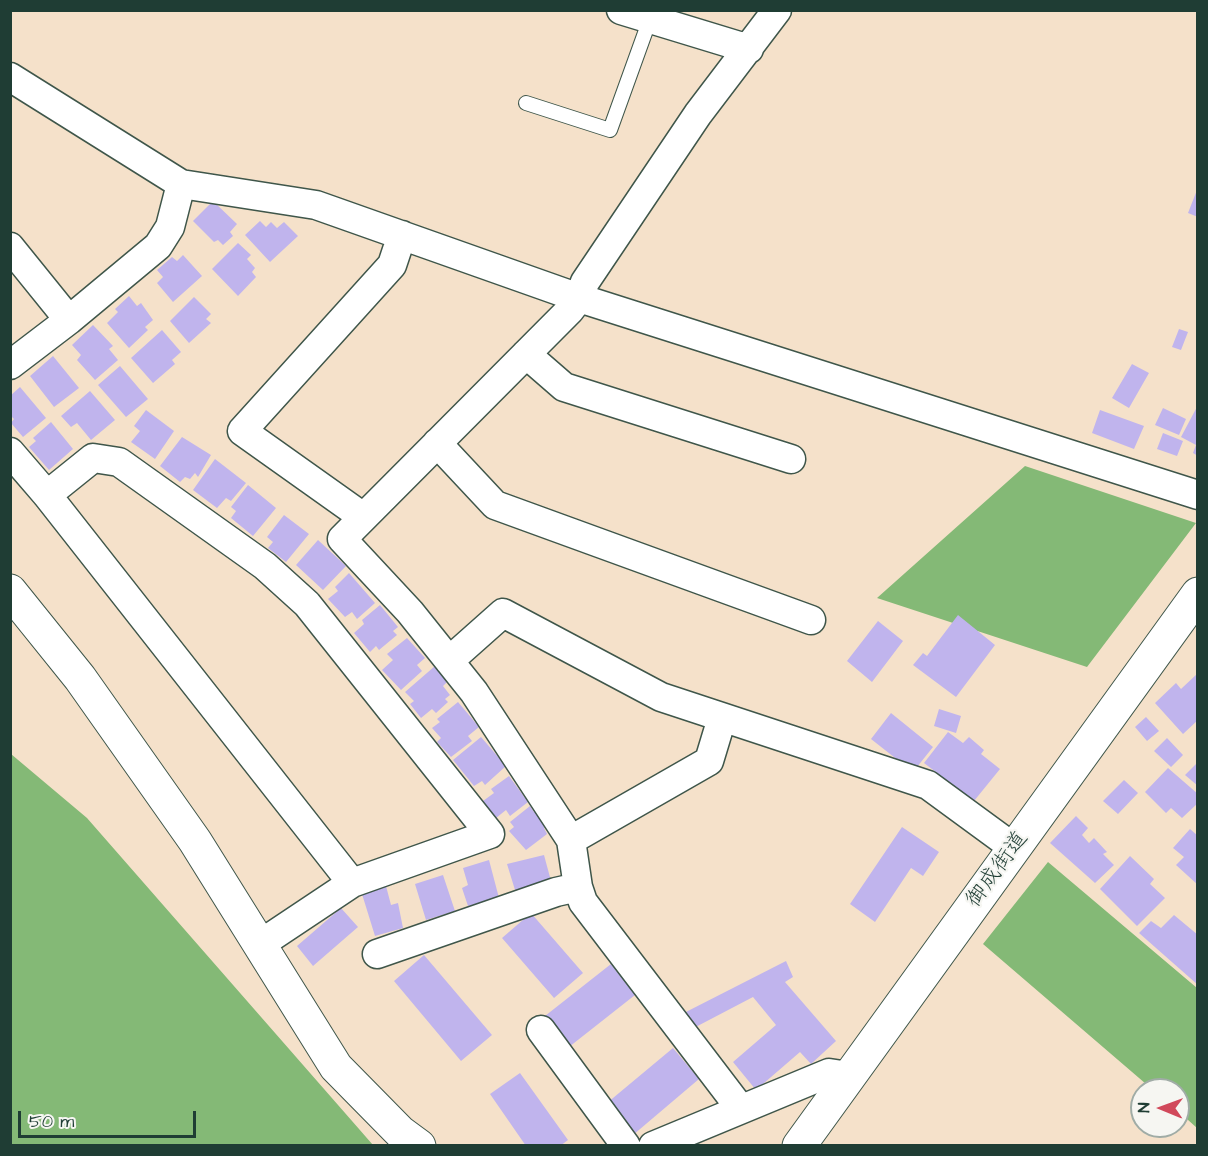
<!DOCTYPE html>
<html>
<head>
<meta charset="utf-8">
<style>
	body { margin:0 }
	#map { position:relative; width:1208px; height:1156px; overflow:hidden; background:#f5e1ca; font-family:"Architects Daughter",sans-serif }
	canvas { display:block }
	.frame { position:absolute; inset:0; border:12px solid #1f3d34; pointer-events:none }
	.north { position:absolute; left:1130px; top:1078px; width:60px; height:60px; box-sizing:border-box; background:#f6f6f2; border:2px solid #a0aca6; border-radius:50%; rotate:271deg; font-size:16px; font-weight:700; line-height:24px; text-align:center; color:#1f3d34 }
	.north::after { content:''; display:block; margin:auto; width:21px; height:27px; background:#d1495b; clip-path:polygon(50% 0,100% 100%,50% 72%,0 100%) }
	.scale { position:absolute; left:18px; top:1111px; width:178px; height:27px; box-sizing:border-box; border:3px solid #1f3d34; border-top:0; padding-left:8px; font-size:18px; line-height:21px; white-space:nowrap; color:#1f3d34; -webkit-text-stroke:4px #f6f6f2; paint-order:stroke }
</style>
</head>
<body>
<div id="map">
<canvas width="1208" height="1156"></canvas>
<div class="frame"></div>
<div class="north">N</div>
<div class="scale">50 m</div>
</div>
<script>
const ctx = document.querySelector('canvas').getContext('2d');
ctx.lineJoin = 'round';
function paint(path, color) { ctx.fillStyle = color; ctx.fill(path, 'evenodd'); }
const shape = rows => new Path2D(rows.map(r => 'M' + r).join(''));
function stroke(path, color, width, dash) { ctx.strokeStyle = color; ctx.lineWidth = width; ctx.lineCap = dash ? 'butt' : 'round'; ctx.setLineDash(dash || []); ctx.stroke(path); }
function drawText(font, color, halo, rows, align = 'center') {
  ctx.font = font + ' "Architects Daughter","Klee One",sans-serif'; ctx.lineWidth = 4.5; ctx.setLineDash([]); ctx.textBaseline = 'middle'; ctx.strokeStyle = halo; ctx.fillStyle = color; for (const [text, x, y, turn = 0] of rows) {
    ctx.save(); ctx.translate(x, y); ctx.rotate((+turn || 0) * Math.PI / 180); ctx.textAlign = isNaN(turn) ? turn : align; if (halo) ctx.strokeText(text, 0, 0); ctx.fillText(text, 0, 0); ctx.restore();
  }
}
paint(shape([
	[1025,466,1196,523,1087,667,877,598],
	[11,754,87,818,373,1145,11,1145],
	[1048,862,1197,988,1197,1128,1178,1111,1178,1090,1153,1090,983,944]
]), '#84b976');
paint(shape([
	[1197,190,1198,190,1198,217,1188,213],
	[213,201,237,224,230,232,233,236,223,245,218,240,214,242,193,221],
	[260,221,266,227,271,222,277,228,284,222,298,236,270,262,245,235],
	[238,243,251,255,247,259,255,268,252,272,256,277,238,296,212,269],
	[183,255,202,276,173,302,157,283,163,277,157,270,172,257,177,261],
	[129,296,137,306,141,303,153,320,145,327,148,330,129,348,107,323,118,312,115,309],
	[194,297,211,314,206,319,211,323,189,343,170,321],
	[93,325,113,346,109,349,118,360,95,380,77,360,81,355,72,345],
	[1179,329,1188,332,1181,350,1172,347],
	[162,330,181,352,172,360,175,364,153,383,131,358],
	[53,356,79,388,54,407,30,376],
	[1132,364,1149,373,1129,408,1112,398],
	[120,366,148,399,126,417,98,385],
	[20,387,46,418,23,437,11,423,14,419,10,415,10,396],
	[90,391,115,420,91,440,77,423,71,427,61,416],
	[1198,405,1198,456,1193,453,1196,445,1181,437],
	[1163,408,1186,419,1179,435,1155,425],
	[146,410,174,431,155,459,131,442,140,431,134,426],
	[1100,410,1144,426,1134,449,1092,433],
	[51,422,73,449,49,470,29,447,36,441,33,438],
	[1163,433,1183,441,1177,456,1157,449],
	[182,437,211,455,198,477,195,473,190,479,185,477,180,482,160,466],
	[215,459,246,483,231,501,226,498,217,508,193,490],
	[248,485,276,508,253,536,231,518,236,511,231,507],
	[284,515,309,534,286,562,268,548,273,542,267,537],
	[318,540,346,566,323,590,296,565],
	[349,573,375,603,357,619,352,612,345,617,328,599,338,591,335,587],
	[380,605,398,627,393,631,397,635,379,650,376,646,370,652,354,633,364,624,362,620],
	[958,615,995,645,956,697,913,665,923,653,927,656],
	[878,621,903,641,872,682,847,661],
	[407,638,425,658,417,665,422,671,401,690,382,670,393,660,387,654],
	[435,666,448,681,443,686,450,695,445,699,448,702,436,713,432,709,421,718,410,704,414,701,405,692],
	[1198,673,1198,720,1183,734,1155,703,1176,683,1181,689],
	[458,702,479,727,468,736,472,741,451,757,437,742,441,738,432,728,440,722,437,719],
	[939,709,961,716,956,733,934,726],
	[891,713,933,747,913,772,871,739],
	[1146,717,1159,731,1147,741,1135,727],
	[948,732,963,743,969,737,984,750,981,754,1000,769,974,801,924,763],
	[481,737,506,766,485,785,482,781,474,786,453,760],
	[1167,738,1183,755,1171,767,1154,751],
	[1198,762,1198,786,1185,775],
	[1168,768,1198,794,1198,803,1182,818,1171,808,1166,813,1145,792],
	[509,776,528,802,510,816,506,810,496,818,483,801,494,793,491,789],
	[1124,780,1138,793,1118,814,1103,801],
	[530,806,534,812,540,808,548,824,544,828,547,834,526,850,509,831,514,827,510,822],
	[1076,816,1088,828,1082,835,1089,843,1094,838,1107,852,1103,854,1114,865,1095,883,1050,843],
	[902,827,939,852,923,876,911,868,875,922,850,904],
	[1190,829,1198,836,1198,885,1176,865,1184,857,1173,848],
	[544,855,551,881,515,890,507,864],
	[1130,856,1154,879,1150,884,1165,898,1137,926,1100,889],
	[489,860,499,898,468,906,462,888,468,885,463,868],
	[443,875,455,911,426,920,415,884],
	[386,886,391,905,398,903,403,928,375,936,362,894],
	[341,908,358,927,313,966,297,946],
	[531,913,583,973,554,998,502,938],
	[1174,915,1198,935,1198,985,1139,933,1151,921,1161,928],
	[424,955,492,1035,461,1061,394,981],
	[786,961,793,977,785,982,836,1041,811,1064,800,1052,756,1090,733,1062,776,1025,753,997,688,1031,680,1015],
	[611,964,635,995,569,1047,545,1016],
	[673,1048,699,1079,633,1135,607,1103],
	[520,1073,568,1140,560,1146,526,1146,490,1094]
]), '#c0b4ed');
const service = shape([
	[526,103,610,130,650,19]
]);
const minor = shape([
	[621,10,749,49],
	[10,77,181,184,316,205,579,298,1198,495],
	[10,247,69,320],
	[526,354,564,387,791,459],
	[10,365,69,320,158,246,170,227,181,184],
	[437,443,495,505,811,620],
	[10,452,47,495,352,883],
	[47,495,93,458,119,462,265,566,307,604,490,834,352,883,259,945],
	[363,517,242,431,392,265,402,235],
	[449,661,503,613,661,697,928,785,1014,848],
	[571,840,709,761,722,718],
	[377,954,556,892,578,887],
	[541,1030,626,1146],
	[740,1108,583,902,578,887,571,840,474,692,410,612,342,539,570,310,579,298,585,282,698,114,777,10],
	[653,1146,829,1073,849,1076]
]);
const tertiary = shape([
	[10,591,80,678,195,841,336,1067,400,1132,419,1146],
	[799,1146,1198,594]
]);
stroke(service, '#3f564a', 16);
stroke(minor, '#3f564a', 31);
stroke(tertiary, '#3f564a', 35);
stroke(service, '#fff', 14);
stroke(minor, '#fff', 28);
stroke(tertiary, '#fff', 33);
drawText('22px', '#1f3d34', '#f6f6f2', [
	["御成街道",998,870,-54]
]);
</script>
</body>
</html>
